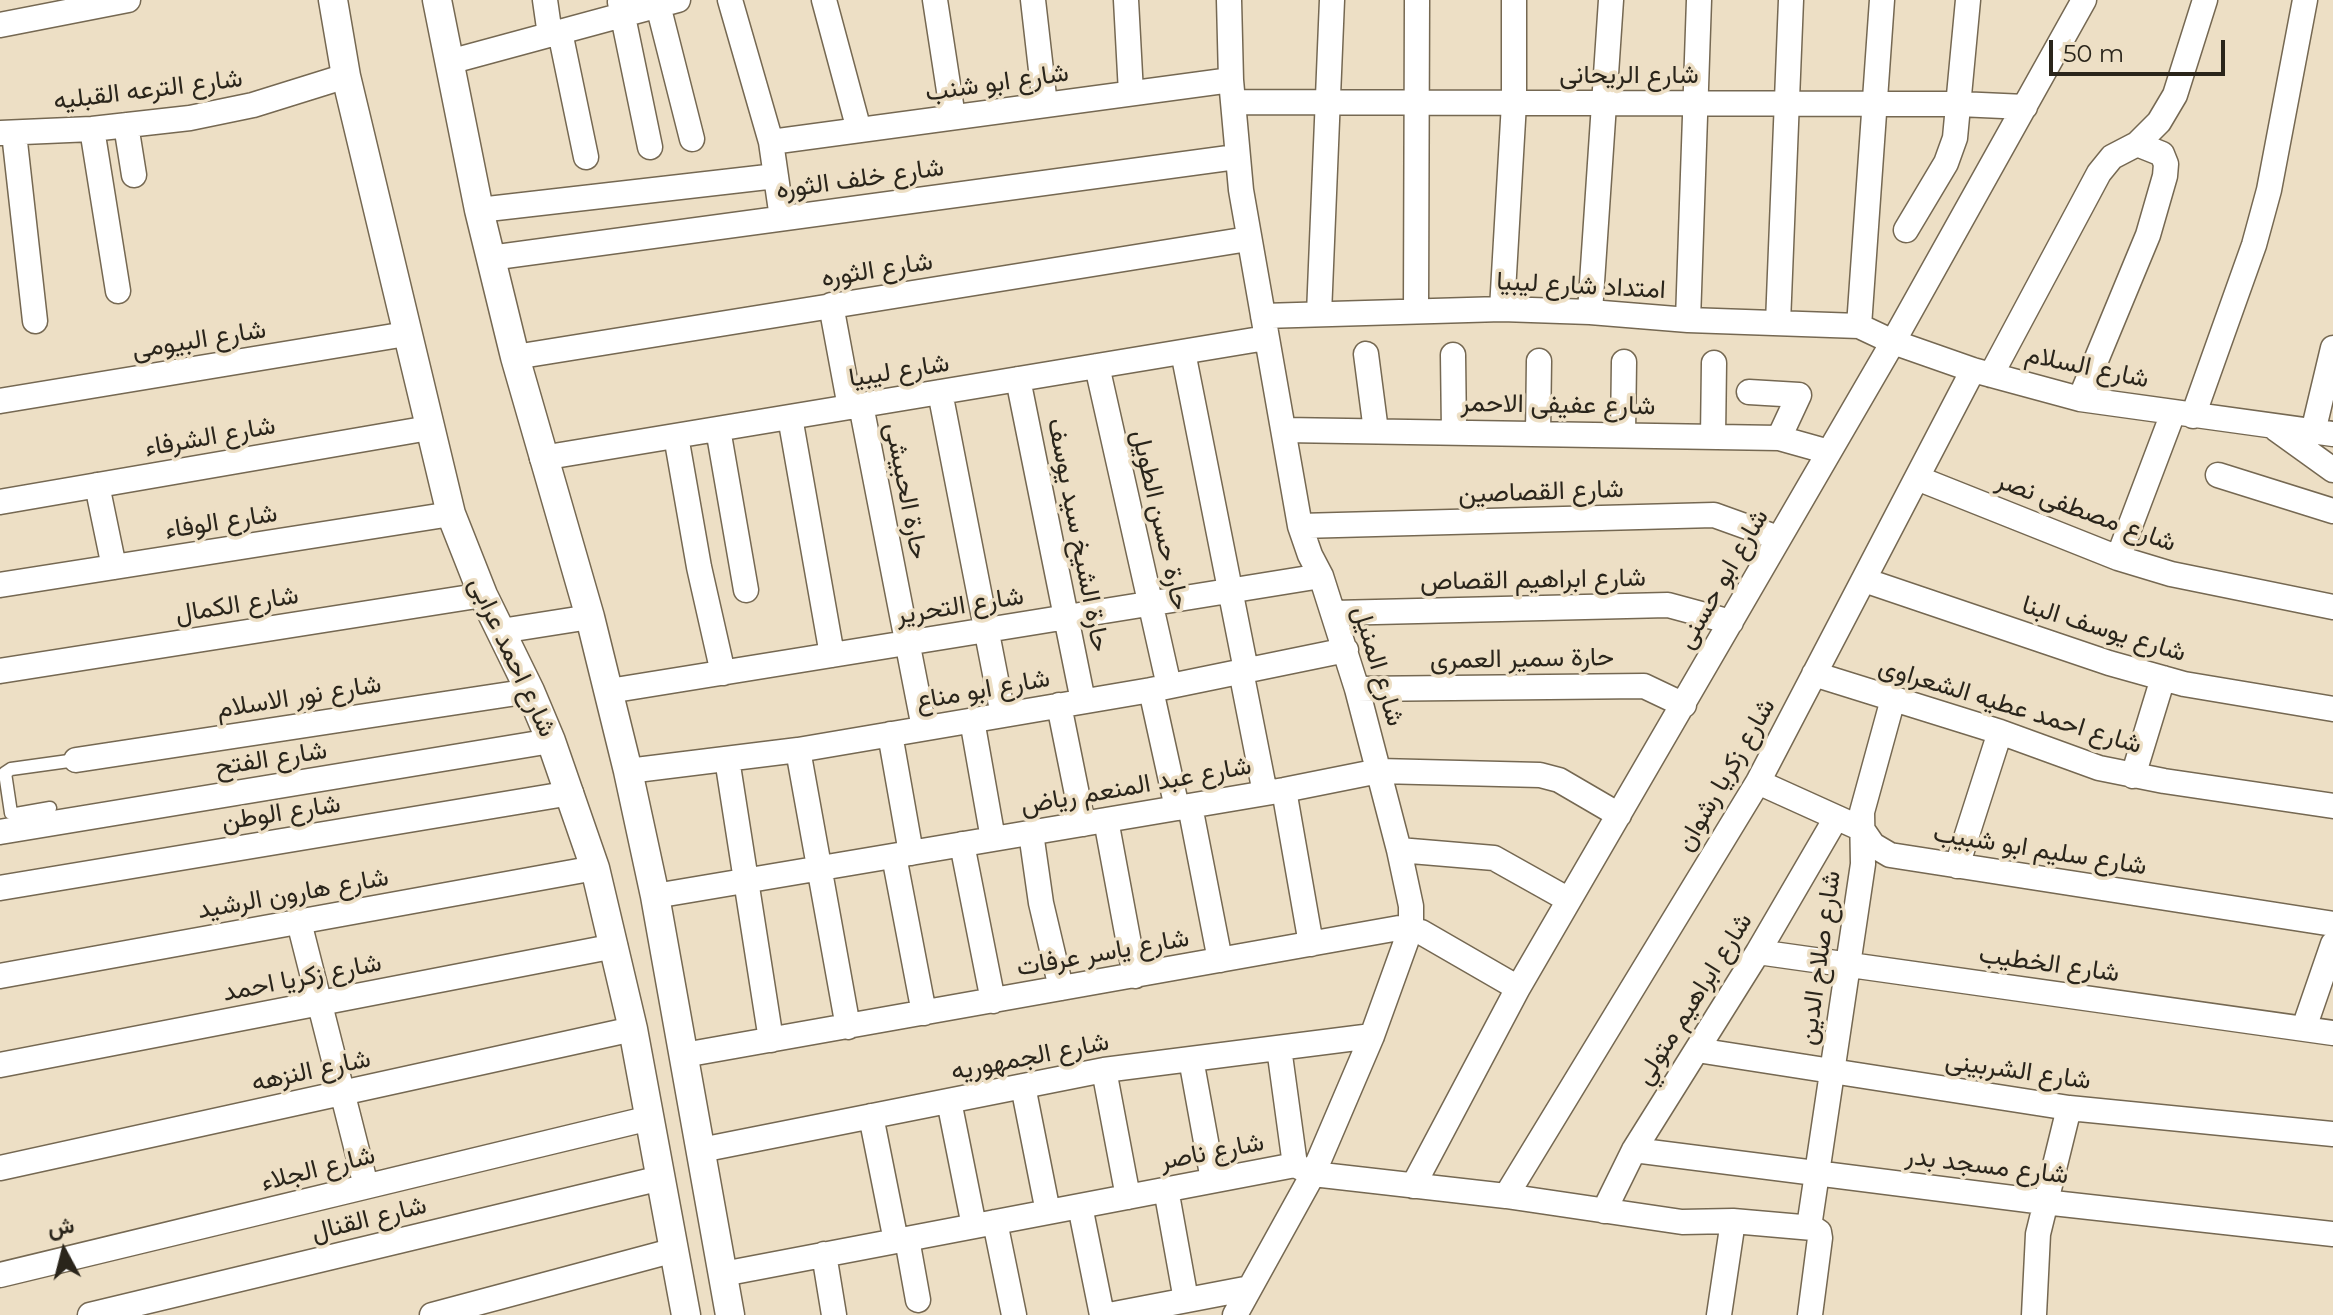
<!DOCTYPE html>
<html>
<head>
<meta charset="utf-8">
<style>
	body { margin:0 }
	#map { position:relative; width:2333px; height:1315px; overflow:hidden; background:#eddfc5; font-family:Montserrat,Vazirmatn,sans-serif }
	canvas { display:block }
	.north { position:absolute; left:24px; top:1211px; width:80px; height:80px; -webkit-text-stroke:6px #eddfc5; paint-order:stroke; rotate:353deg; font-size:22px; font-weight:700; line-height:32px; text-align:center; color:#2a251b }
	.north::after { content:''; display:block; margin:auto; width:28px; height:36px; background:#2a251b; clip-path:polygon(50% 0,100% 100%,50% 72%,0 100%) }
	.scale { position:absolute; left:2049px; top:40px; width:176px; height:36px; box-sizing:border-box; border:4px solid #2a251b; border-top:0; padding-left:10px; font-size:24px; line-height:28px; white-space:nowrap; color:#2a251b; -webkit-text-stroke:6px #eddfc5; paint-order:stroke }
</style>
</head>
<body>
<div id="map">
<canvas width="2333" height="1315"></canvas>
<div class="north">ش</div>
<div class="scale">50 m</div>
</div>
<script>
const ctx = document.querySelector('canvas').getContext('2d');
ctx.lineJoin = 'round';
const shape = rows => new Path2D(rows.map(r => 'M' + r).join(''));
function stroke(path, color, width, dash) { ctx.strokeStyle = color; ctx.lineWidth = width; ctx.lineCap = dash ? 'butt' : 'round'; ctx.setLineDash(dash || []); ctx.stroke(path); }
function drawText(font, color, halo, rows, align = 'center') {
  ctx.font = font + ' Montserrat,Vazirmatn,sans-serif'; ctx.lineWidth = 7; ctx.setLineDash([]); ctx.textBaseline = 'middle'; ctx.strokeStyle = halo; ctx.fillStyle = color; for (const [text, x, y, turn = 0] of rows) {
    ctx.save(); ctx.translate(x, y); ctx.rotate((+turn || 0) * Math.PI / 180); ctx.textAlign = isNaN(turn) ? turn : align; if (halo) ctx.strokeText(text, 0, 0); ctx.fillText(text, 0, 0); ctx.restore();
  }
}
const service = shape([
	[50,808,16,814,11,813,5,773,11,769,76,760]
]);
const minor = shape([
	[545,0,550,35],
	[730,0,771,142,782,218],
	[824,0,859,130],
	[935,0,953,117],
	[1033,0,1045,105],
	[1126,0,1131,93],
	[1229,0,1231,80,1241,190,1300,526,1310,555,1321,576,1357,689,1399,850,1411,906,1411,928,1372,1036,1313,1174,1235,1315],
	[620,2,650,147],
	[658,5,692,139],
	[0,25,128,0],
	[560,32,586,157],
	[449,62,678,0],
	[1233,102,1959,104,2025,107],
	[126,125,134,175],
	[92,129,118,291],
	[0,133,92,129,190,118,253,105,346,76],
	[14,133,35,321],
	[771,142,1231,80],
	[479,210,776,176],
	[1906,230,1946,163,1955,138,1968,0],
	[490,258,1236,157],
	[831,305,850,407],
	[1502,309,1514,103,1514,0],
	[1416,310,1417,0],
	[1590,312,1611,0],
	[1319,314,1332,0],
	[1263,316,1502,309,1590,312,1688,320,1859,326,1893,342,1973,370,2080,399,2333,434],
	[1688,320,1699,0],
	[1778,323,1791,0],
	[1859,326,1882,0],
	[1183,352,1246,670],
	[1366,354,1376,431],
	[1453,355,1454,432],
	[515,357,1248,239],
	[1097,366,1169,686],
	[1991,375,2099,173,2112,157,2137,144,2159,122,2175,95,2205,0],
	[1018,379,1083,701],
	[940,392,1003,715],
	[1749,392,1799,395,1779,438],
	[2080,399,2148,235,2165,176,2166,164,2162,154,2137,144],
	[0,401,406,334],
	[861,405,924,728],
	[2193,416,2254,245,2269,190,2305,0],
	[790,417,832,655],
	[718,429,746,590],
	[2276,429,2333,470],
	[1285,430,1779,438,1829,452],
	[2313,432,2333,348],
	[1538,433,1539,361],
	[1623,434,1624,362],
	[676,436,699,567,723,673],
	[1713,437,1714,363],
	[542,458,1266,338],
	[2218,475,2333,511],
	[1917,478,2118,558,2171,574,2333,607],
	[97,485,114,567],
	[0,502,429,428],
	[1300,526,1714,515,1778,538],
	[2118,558,2173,413],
	[1864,580,2109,663,2184,684,2333,709],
	[0,585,451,514],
	[1334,613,1668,605,1731,622],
	[501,631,590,617],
	[0,671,483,595],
	[1241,671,1265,793],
	[1814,674,2000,732,2099,768,2164,781,2333,806],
	[1357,689,1644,686,1684,705],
	[1151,690,1177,808],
	[609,691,1321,576],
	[1059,705,1083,824],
	[972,720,993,839],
	[890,734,911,853],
	[798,750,848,1027],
	[727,759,771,1040],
	[76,760,530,691],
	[628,771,798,750,1151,690,1346,650],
	[2133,776,2163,678],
	[1758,782,1862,829,1873,845,1890,855,2333,924],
	[1284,790,1311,944],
	[1190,806,1220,960],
	[1106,820,1135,976],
	[0,832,551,741],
	[1031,833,1041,903,1061,988],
	[962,844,993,1001],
	[1399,850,1494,858,1569,900],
	[894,856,924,1013],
	[1957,866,2000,732],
	[0,888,571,793],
	[655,896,1284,790,1379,771,1540,775,1559,780,1619,815],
	[299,922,366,1186],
	[1758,952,2333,1033],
	[0,976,595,868],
	[2304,1028,2333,944],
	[1279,1048,1295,1165],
	[1697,1050,2069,1108,2333,1134],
	[684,1055,1399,928,1421,932,1518,988],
	[1191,1059,1213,1180],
	[0,1065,615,946],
	[1104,1070,1128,1197],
	[1023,1086,1048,1212],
	[949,1101,974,1226],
	[871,1116,896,1241],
	[701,1150,1104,1070,1372,1036],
	[1634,1150,2044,1202,2333,1234],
	[0,1168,633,1029],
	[1413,1186,1518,988,1893,342,2084,0],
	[1166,1189,1186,1300],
	[1506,1196,1758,782,1973,370],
	[1080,1206,1102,1315],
	[1604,1211,1634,1150,1758,952,1836,818],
	[995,1222,1014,1315],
	[1809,1227,1863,864,1862,812,1893,699],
	[907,1239,918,1300],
	[824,1254,834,1315],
	[723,1274,1295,1165,1313,1174,1506,1196,1682,1222,1733,1221,1813,1228,1819,1232,1820,1238,1810,1315],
	[0,1275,650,1118],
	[90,1315,661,1178],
	[432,1315,675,1250],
	[1109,1315,1250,1288],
	[1719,1315,1733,1221],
	[2034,1315,2038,1234,2069,1108]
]);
const tertiary = shape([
	[333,0,346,76,451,514,483,595,530,691,551,741,595,868,633,1029,686,1315],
	[437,0,479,210,515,357,590,617,628,771,655,896,730,1315]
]);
stroke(service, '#756852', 15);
stroke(minor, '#756852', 27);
stroke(tertiary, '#756852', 31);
stroke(service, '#fff', 12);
stroke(minor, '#fff', 24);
stroke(tertiary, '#fff', 28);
drawText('26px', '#2a251b', '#eddfc5', [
	["شارع الريحانى",1629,75],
	["شارع ابو شنب",997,83,-8],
	["شارع الترعه القبليه",148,90,-7],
	["شارع خلف الثوره",860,179,-8],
	["شارع الثوره",877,270,-9],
	["امتداد شارع ليبيا",1581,286,3],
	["شارع البيومى",199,340,-9],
	["شارع السلام",2087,367,12],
	["شارع ليبيا",899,371,-9],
	["شارع عفيفى الاحمر",1558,405,1],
	["شارع الشرفاء",210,437,-10],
	["حارة الحبيشى",906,491,79],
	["شارع القصاصين",1541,492,-2],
	["شارع مصطفى نصر",2086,512,20],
	["حارة حسن الطويل",1160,520,77],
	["شارع الوفاء",221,522,-9],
	["حارة الشيخ سيد يوسف",1078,535,79],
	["شارع ابو حسنى",1723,579,-60],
	["شارع ابراهيم القصاص",1533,580,-1],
	["شارع الكمال",237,605,-9],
	["شارع التحرير",960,606,-9],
	["شارع يوسف البنا",2104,629,17],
	["شارع احمد عرابى",512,657,65],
	["حارة سمير العمرى",1522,659,-1],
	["شارع المنيل",1378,666,73],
	["شارع ابو مناع",983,690,-10],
	["شارع نور الاسلام",299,697,-9],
	["شارع احمد عطيه الشعراوى",2010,706,17],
	["شارع الفتح",271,759,-9],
	["شارع زكريا رشوان",1726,775,-60],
	["شارع عبد المنعم رياض",1136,786,-10],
	["شارع الوطن",281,813,-9],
	["شارع سليم ابو شبيب",2040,850,9],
	["شارع هارون الرشيد",293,894,-10],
	["شارع ياسر عرفات",1103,953,-10],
	["شارع صلاح الدين",1820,958,-82],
	["شارع الخطيب",2049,964,8],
	["شارع زكريا احمد",302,978,-11],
	["شارع ابراهيم متولي",1694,999,-58],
	["شارع الجمهوريه",1030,1057,-11],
	["شارع النزهه",311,1071,-12],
	["شارع الشربينى",2018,1071,8],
	["شارع ناصر",1212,1152,-11],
	["شارع مسجد بدر",1987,1166,7],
	["شارع الجلاء",318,1169,-14],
	["شارع القنال",369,1219,-14]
]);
</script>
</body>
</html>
